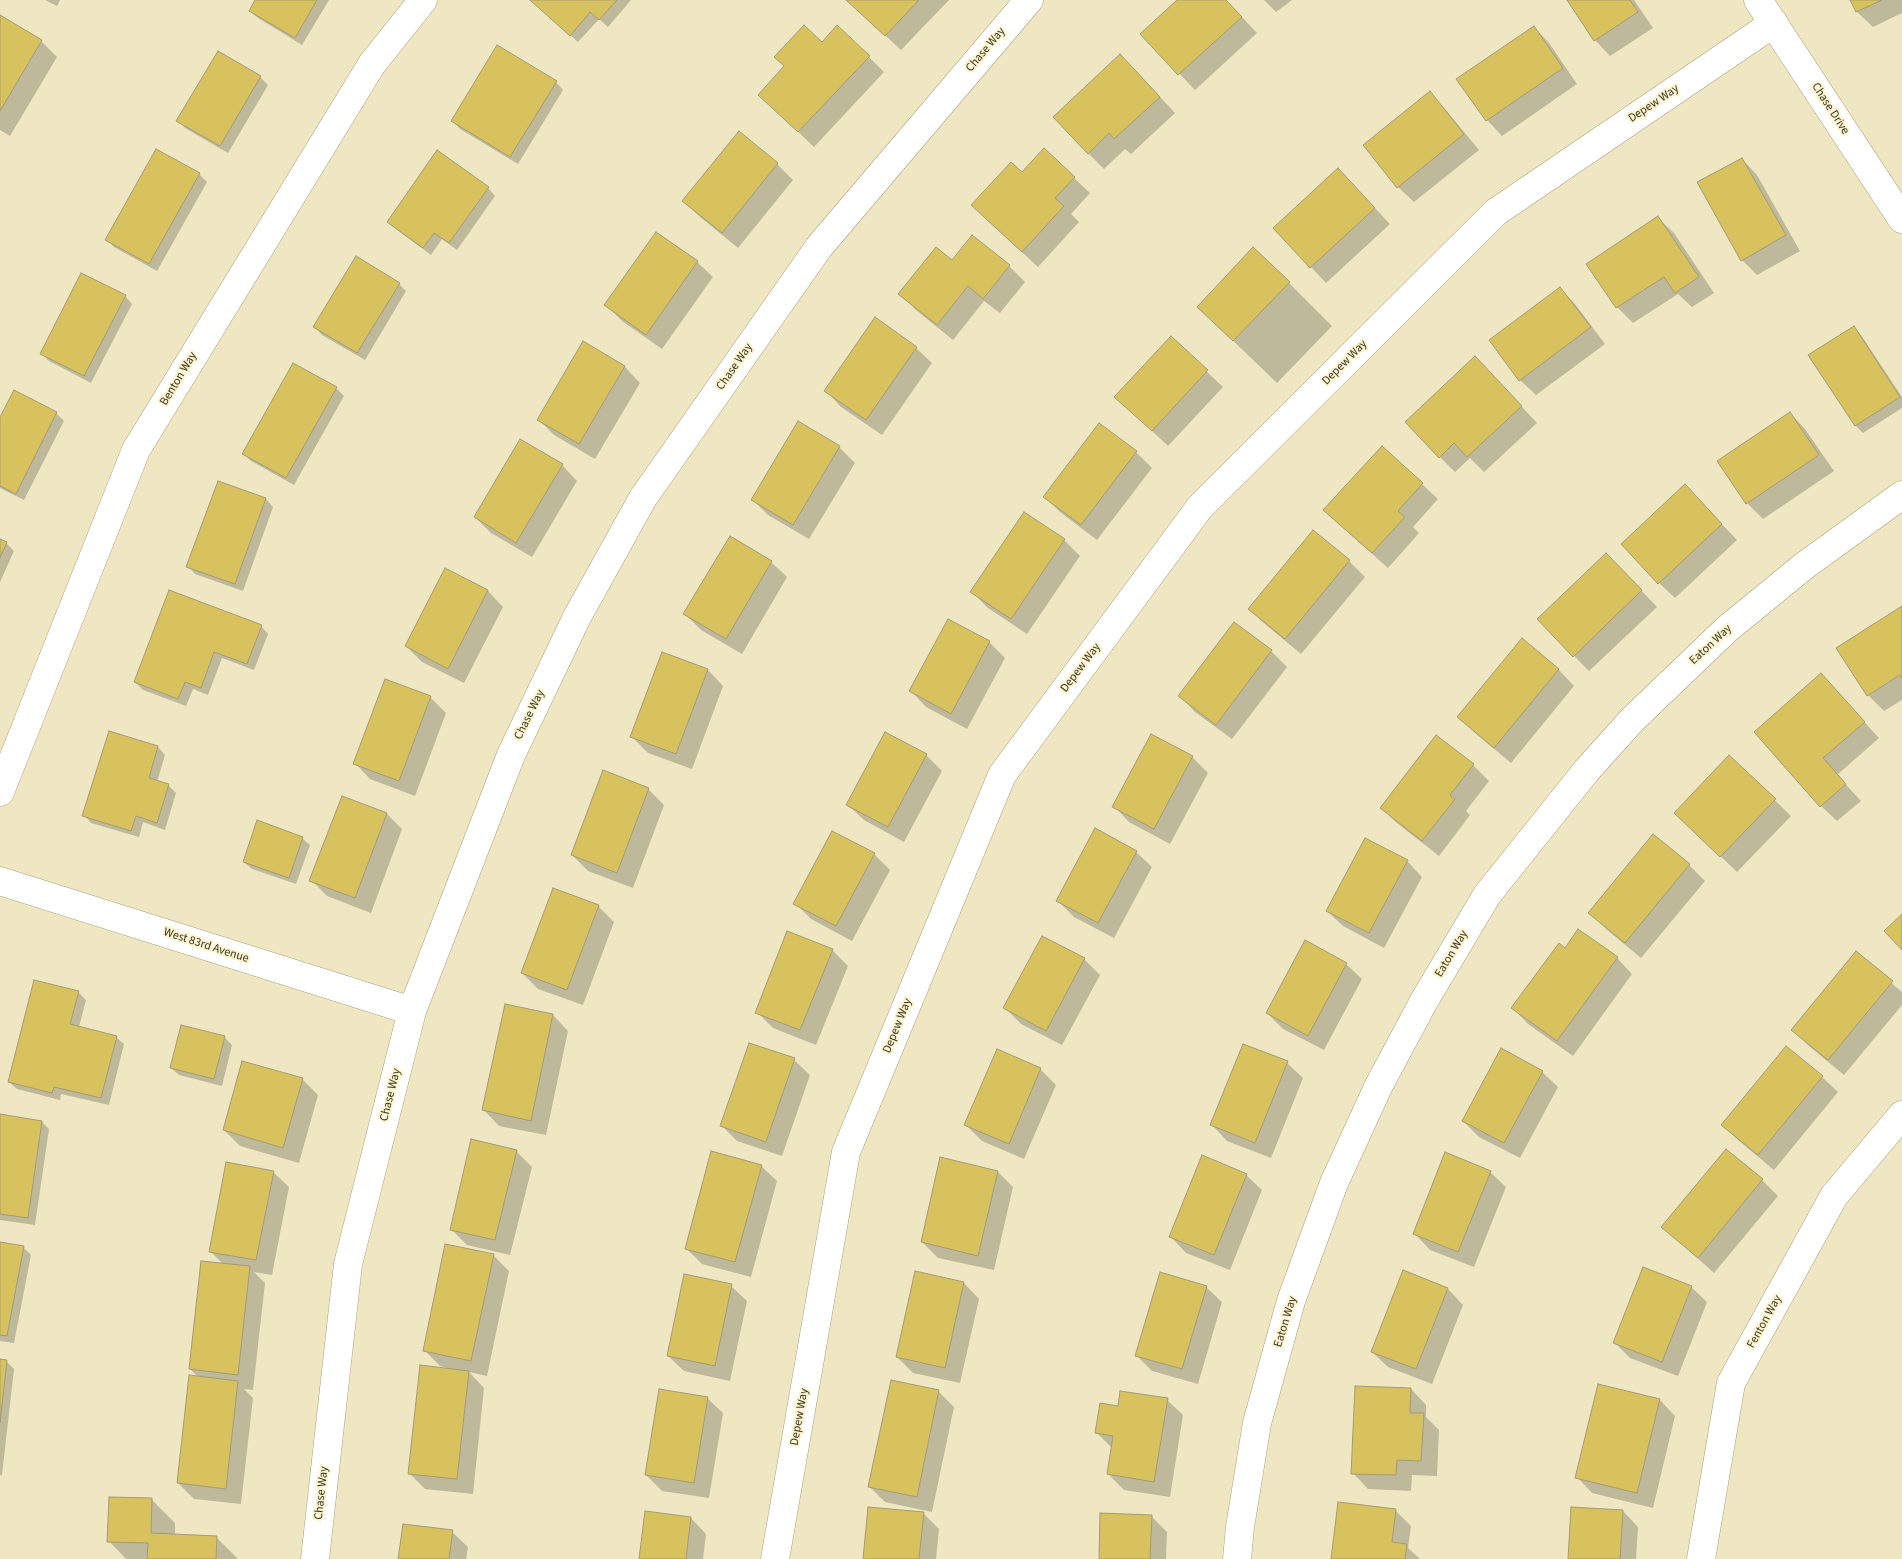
<!DOCTYPE html>
<html>
<head>
<meta charset="utf-8">
<style>
	body { margin:0 }
	canvas { display:block; background:#eee7c2 }
</style>
</head>
<body>
<canvas width="1902" height="1559"></canvas>
<script>
const ctx = document.querySelector('canvas').getContext('2d');
ctx.lineJoin = 'round';
function paint(path, color) { ctx.fillStyle = color; ctx.fill(path, 'evenodd'); }
const shape = rows => new Path2D(rows.map(r => 'M' + r).join(''));
function stroke(path, color, width, dash) { ctx.strokeStyle = color; ctx.lineWidth = width; ctx.lineCap = dash ? 'butt' : 'round'; ctx.setLineDash(dash || []); ctx.stroke(path); }
function drawText(font, color, halo, rows, align = 'center') {
  ctx.font = font + ' "Source Sans 3",sans-serif'; ctx.lineWidth = 4; ctx.setLineDash([]); ctx.textBaseline = 'middle'; ctx.strokeStyle = halo; ctx.fillStyle = color; for (const [text, x, y, turn = 0] of rows) {
    ctx.save(); ctx.translate(x, y); ctx.rotate((+turn || 0) * Math.PI / 180); ctx.textAlign = isNaN(turn) ? turn : align; if (halo) ctx.strokeText(text, 0, 0); ctx.fillText(text, 0, 0); ctx.restore();
  }
}
paint(shape([
	[45,0,60,0,57,6],
	[257,0,329,0,302,45,258,18,250,11],
	[532,0,631,0,608,27,599,19,578,42,539,8],
	[847,0,949,0,901,50],
	[1179,0,1226,0,1257,33,1195,90,1142,34],
	[1264,0,1292,0,1276,12],
	[1568,0,1634,0,1653,28,1610,56,1595,40],
	[1852,0,1902,0,1902,13,1873,27,1857,12],
	[0,17,41,41,57,57,10,136,0,130],
	[1534,27,1549,43,1577,84,1502,136,1487,120],
	[218,53,260,77,268,85,228,153,185,128,178,121],
	[869,57,884,72,814,147,775,110],
	[1136,71,1175,113,1131,154,1125,149,1104,169,1088,153],
	[556,82,563,90,518,164,460,129,453,121],
	[1430,93,1445,109,1479,150,1414,202,1398,187],
	[739,133,777,164,793,180,738,248,699,216,684,201],
	[1742,159,1757,175,1800,251,1757,275,1742,260],
	[199,174,207,182,157,271,114,247,107,240],
	[1022,174,1074,178,1090,193,1071,214,1079,222,1038,267,988,221],
	[1353,185,1390,224,1326,283,1311,267],
	[488,188,495,196,457,250,442,239,431,255,396,229,388,222],
	[1658,218,1674,233,1714,293,1692,307,1678,294,1633,323,1617,307,1588,264],
	[972,236,1009,266,1025,282,1000,313,984,301,953,340,916,310,900,294,952,262],
	[697,262,713,277,662,349,622,321,606,305],
	[1289,283,1332,326,1277,383,1198,307],
	[399,284,406,291,365,360,322,335,315,327],
	[1560,289,1575,304,1605,344,1536,395,1520,380],
	[125,296,132,304,91,383,49,361,42,354],
	[1854,327,1861,335,1902,397,1902,408,1863,433,1856,426,1810,356],
	[1171,338,1223,387,1168,446,1132,412],
	[583,343,625,367,640,383,595,459,554,435,538,419],
	[916,348,932,363,882,435,841,407,826,391],
	[1491,374,1537,423,1484,472,1470,458,1455,472,1440,457],
	[336,388,344,396,294,485,251,461,244,454],
	[14,392,56,413,64,421,24,500,0,488,0,420],
	[1790,413,1805,429,1834,471,1763,519,1747,503,1719,461],
	[1099,424,1136,452,1152,468,1097,540,1060,512,1045,497],
	[839,447,855,463,809,539,768,515,753,500],
	[1382,447,1438,499,1413,527,1419,533,1388,568,1341,526],
	[562,465,577,481,532,557,491,533,475,517],
	[266,499,273,507,243,591,195,574,188,566],
	[1700,501,1737,540,1675,598,1659,583],
	[0,540,6,543,14,551,0,582],
	[1064,540,1080,556,1027,634,988,608,972,592],
	[1349,561,1365,577,1301,654,1265,624,1249,609],
	[771,562,787,577,742,654,701,630,685,614],
	[445,570,488,591,503,607,464,683,422,662,406,646],
	[1622,570,1657,607,1589,671,1538,619],
	[1902,607,1902,700,1884,711,1868,695,1838,648],
	[1234,623,1271,651,1287,667,1232,739,1195,712,1180,696],
	[261,626,268,634,254,670,222,658,208,695,193,689,186,706,143,690,135,682],
	[1522,640,1559,670,1574,686,1511,763,1475,733,1459,717],
	[989,642,1005,658,967,729,926,707,911,691],
	[663,653,708,670,723,686,692,769,648,753,632,737],
	[1821,675,1879,738,1837,775,1861,801,1837,821,1821,806],
	[430,697,446,713,415,796,370,779,355,763],
	[110,732,158,747,165,755,157,782,168,785,176,793,165,830,143,822,139,837,91,823,84,815],
	[886,734,926,755,942,771,904,842,864,820,848,805],
	[1436,737,1473,765,1489,781,1466,811,1470,815,1439,856,1397,823,1381,808],
	[1729,756,1791,816,1737,872,1691,828],
	[1192,757,1208,773,1170,844,1129,822,1114,806],
	[648,789,664,805,633,888,588,871,572,855],
	[342,797,387,814,402,829,371,913,327,896,311,880],
	[1653,836,1689,865,1705,881,1641,958,1606,929,1590,913],
	[302,838,310,845,296,884,252,869,244,862],
	[1136,852,1152,867,1114,938,1074,917,1058,901],
	[874,854,890,870,852,941,811,919,795,903],
	[1407,861,1422,877,1384,948,1343,926,1327,911],
	[598,906,614,922,583,1005,538,989,522,973],
	[832,950,848,966,816,1045,773,1028,757,1012],
	[1856,953,1902,992,1902,1005,1844,1075,1809,1046,1793,1030],
	[1617,958,1632,974,1573,1056,1528,1024,1513,1008],
	[1084,959,1100,975,1062,1045,1021,1024,1005,1008],
	[1346,964,1362,979,1324,1050,1283,1029,1267,1013],
	[78,992,86,1000,79,1027,116,1037,124,1044,109,1105,61,1094,60,1100,17,1089,9,1082],
	[553,1015,568,1031,546,1135,499,1126,484,1110],
	[224,1037,232,1045,222,1086,179,1075,171,1068],
	[794,1060,810,1075,782,1156,737,1141,722,1126],
	[1287,1063,1303,1078,1271,1158,1227,1141,1212,1125],
	[1040,1069,1056,1085,1024,1159,982,1141,966,1125],
	[1542,1072,1558,1087,1520,1158,1479,1137,1463,1121],
	[1822,1077,1838,1092,1774,1170,1738,1140,1722,1125],
	[302,1079,318,1095,299,1163,240,1146,224,1130],
	[0,1115,42,1122,49,1129,35,1225,0,1220],
	[516,1151,532,1167,510,1255,467,1245,451,1229],
	[761,1166,777,1181,751,1277,702,1264,686,1248],
	[273,1172,289,1187,272,1275,254,1272,265,1283,253,1390,244,1389,253,1398,241,1504,194,1499,178,1483,198,1377,190,1369,224,1265,210,1251],
	[998,1172,1013,1187,994,1270,938,1258,922,1242],
	[1490,1172,1506,1187,1474,1267,1430,1250,1415,1234],
	[1246,1175,1262,1190,1230,1270,1186,1253,1171,1237],
	[1762,1180,1778,1196,1714,1273,1663,1227],
	[0,1243,24,1248,31,1255,14,1343,0,1341],
	[493,1255,509,1271,487,1376,469,1372,484,1388,473,1494,425,1489,409,1473,447,1368,440,1366,424,1350],
	[1404,1272,1448,1289,1463,1305,1432,1384,1388,1367,1372,1352],
	[916,1273,964,1283,979,1299,960,1383,913,1373,897,1357],
	[731,1286,747,1301,730,1381,684,1371,668,1356],
	[1206,1287,1222,1302,1198,1384,1152,1371,1137,1356],
	[1691,1287,1707,1302,1678,1376,1630,1358,1615,1343],
	[0,1360,6,1361,14,1369,2,1475,0,1475],
	[892,1382,939,1392,954,1407,932,1512,885,1502,870,1487],
	[1411,1389,1426,1405,1426,1417,1439,1430,1437,1476,1412,1475,1411,1491,1368,1489,1353,1473],
	[707,1398,723,1413,709,1498,662,1491,646,1475],
	[1167,1400,1183,1415,1170,1497,1124,1490,1108,1474,1112,1448,1097,1433,1119,1408],
	[1660,1400,1675,1416,1653,1508,1592,1493,1577,1477],
	[152,1500,175,1523,175,1535,216,1537,238,1559,126,1559,109,1541],
	[1395,1510,1411,1526,1408,1548,1420,1559,1333,1559],
	[1623,1511,1638,1527,1636,1559,1569,1559],
	[923,1513,939,1529,936,1559,864,1559],
	[1151,1516,1167,1532,1166,1559,1100,1559],
	[691,1518,706,1534,703,1559,640,1559],
	[452,1532,468,1547,466,1559,400,1559]
]), '#0003');
const building = shape([
	[255,0,317,0,295,38,249,11,255,0],
	[530,0,617,0,599,20,590,12,570,36,530,0],
	[846,0,919,0,885,36,846,0],
	[1177,0,1226,0,1242,17,1178,75,1140,34,1177,0],
	[1567,0,1630,0,1638,12,1594,41,1567,0],
	[1850,0,1882,0,1856,12,1850,0],
	[0,15,42,40,0,111,0,15],
	[804,25,822,42,837,25,870,56,798,132,758,95,784,66,774,57,804,25],
	[1534,26,1563,68,1486,121,1456,79,1534,26],
	[497,45,557,81,510,157,451,121,497,45],
	[218,51,261,76,220,146,176,121,218,51],
	[1120,54,1160,97,1114,139,1109,133,1088,154,1053,117,1120,54],
	[1430,91,1464,134,1397,188,1363,145,1430,91],
	[739,131,778,163,722,233,682,201,739,131],
	[1044,148,1075,177,1055,198,1064,206,1022,252,971,205,1011,162,1022,172,1044,148],
	[156,149,200,173,149,264,105,240,156,149],
	[437,150,489,187,449,243,434,233,423,248,387,222,437,150],
	[1742,158,1786,235,1741,261,1697,182,1742,158],
	[1338,168,1375,208,1310,268,1273,228,1338,168],
	[1658,216,1699,277,1675,293,1664,277,1616,308,1586,264,1658,216],
	[656,232,698,261,646,335,604,305,656,232],
	[972,235,1010,265,983,299,968,286,937,325,898,294,936,247,952,260,972,235],
	[1253,247,1290,282,1233,341,1197,307,1253,247],
	[356,256,400,283,357,353,313,327,356,256],
	[81,273,126,295,84,376,40,354,81,273],
	[1560,287,1591,327,1519,381,1489,340,1560,287],
	[875,317,917,347,866,420,824,391,875,317],
	[1854,326,1900,397,1855,426,1808,355,1854,326],
	[1171,336,1208,370,1152,431,1114,397,1171,336],
	[583,341,625,366,579,444,537,420,583,341],
	[1475,356,1522,406,1467,457,1454,443,1439,458,1405,422,1475,356],
	[293,363,337,387,286,478,242,454,293,363],
	[14,390,57,412,16,494,0,486,0,417,14,390],
	[1790,412,1819,455,1746,504,1717,461,1790,412],
	[798,421,840,446,793,525,751,500,798,421],
	[1099,423,1137,451,1081,525,1043,497,1099,423],
	[520,439,563,464,516,543,474,517,520,439],
	[1382,446,1423,483,1398,511,1405,517,1372,553,1323,510,1382,446],
	[218,481,266,498,235,584,186,567,218,481],
	[1685,484,1722,524,1658,584,1621,544,1685,484],
	[1024,512,1065,539,1011,619,970,592,1024,512],
	[1313,530,1350,560,1285,639,1248,609,1313,530],
	[730,536,772,561,726,639,683,614,730,536],
	[0,539,7,542,0,558,0,539],
	[1606,553,1642,590,1573,657,1537,619,1606,553],
	[445,568,488,590,448,669,405,646,445,568],
	[169,590,262,625,247,664,214,652,201,688,185,682,178,699,134,682,169,590],
	[1902,606,1902,678,1900,675,1867,696,1836,648,1902,606],
	[948,619,990,641,951,714,909,691,948,619],
	[1234,622,1272,650,1216,725,1178,696,1234,622],
	[1522,638,1559,669,1494,748,1457,717,1522,638],
	[662,652,708,669,676,754,630,737,662,652],
	[1821,673,1865,722,1823,758,1846,784,1820,807,1754,732,1821,673],
	[385,679,431,696,399,781,353,764,385,679],
	[109,731,158,746,149,778,169,784,157,823,136,816,131,831,82,816,109,731],
	[885,732,927,754,888,827,846,805,885,732],
	[1151,734,1193,756,1154,829,1112,807,1151,734],
	[1436,735,1474,764,1450,795,1455,799,1422,841,1380,808,1436,735],
	[1729,755,1776,799,1720,857,1674,813,1729,755],
	[603,770,649,788,617,873,571,855,603,770],
	[342,796,387,813,355,898,309,881,342,796],
	[257,820,303,837,289,878,243,862,257,820],
	[1095,828,1137,851,1098,923,1056,901,1095,828],
	[832,831,875,853,836,926,793,904,832,831],
	[1653,834,1690,864,1625,943,1588,913,1653,834],
	[1365,838,1408,860,1369,933,1326,911,1365,838],
	[553,888,599,905,567,990,521,973,553,888],
	[1902,914,1902,950,1884,931,1902,914],
	[1578,929,1618,957,1557,1041,1511,1008,1559,943,1565,948,1578,929],
	[787,931,833,949,800,1030,755,1013,787,931],
	[1042,936,1085,958,1046,1031,1003,1008,1042,936],
	[1305,940,1347,963,1308,1036,1266,1013,1305,940],
	[1856,951,1893,981,1828,1060,1791,1030,1856,951],
	[34,980,79,991,70,1024,117,1036,101,1098,54,1087,52,1093,8,1082,34,980],
	[505,1004,553,1014,531,1121,482,1110,505,1004],
	[181,1025,225,1036,214,1079,170,1068,181,1025],
	[749,1043,795,1058,766,1142,720,1126,749,1043],
	[1243,1044,1288,1061,1255,1143,1210,1125,1243,1044],
	[1786,1046,1823,1076,1758,1155,1721,1125,1786,1046],
	[1501,1048,1543,1071,1504,1143,1462,1121,1501,1048],
	[997,1049,1041,1068,1009,1144,964,1125,997,1049],
	[242,1061,303,1078,283,1148,223,1130,242,1061],
	[0,1114,42,1121,28,1218,0,1214,0,1114],
	[471,1139,517,1150,495,1240,450,1230,471,1139],
	[1726,1149,1763,1179,1698,1258,1661,1227,1726,1149],
	[711,1151,762,1165,735,1262,685,1249,711,1151],
	[1445,1152,1491,1171,1458,1252,1413,1234,1445,1152],
	[1202,1155,1247,1174,1214,1255,1169,1237,1202,1155],
	[940,1157,998,1171,978,1256,921,1242,940,1157],
	[226,1162,274,1171,256,1260,209,1252,226,1162],
	[0,1242,24,1246,7,1336,0,1335,0,1242],
	[445,1244,494,1254,471,1361,423,1351,445,1244],
	[201,1261,250,1266,238,1375,189,1369,201,1261],
	[1643,1267,1692,1286,1662,1362,1613,1343,1643,1267],
	[1403,1270,1448,1288,1416,1369,1371,1352,1403,1270],
	[915,1271,964,1282,945,1368,896,1357,915,1271],
	[1160,1272,1207,1286,1182,1369,1135,1356,1160,1272],
	[684,1274,732,1284,715,1366,667,1356,684,1274],
	[0,1359,7,1360,0,1423,0,1359],
	[420,1365,469,1371,457,1479,408,1474,420,1365],
	[189,1375,238,1381,226,1489,177,1483,189,1375],
	[891,1380,939,1390,917,1497,868,1487,891,1380],
	[1598,1384,1660,1399,1637,1493,1575,1478,1598,1384],
	[1355,1386,1411,1388,1410,1413,1424,1413,1421,1461,1397,1460,1396,1475,1351,1474,1355,1386],
	[659,1389,708,1397,694,1483,645,1475,659,1389],
	[1120,1391,1168,1398,1154,1482,1107,1474,1113,1436,1095,1433,1100,1403,1118,1406,1120,1391],
	[109,1497,152,1498,151,1533,217,1536,216,1559,147,1559,148,1543,107,1542,109,1497],
	[1338,1502,1396,1509,1392,1542,1407,1544,1405,1559,1331,1559,1338,1502],
	[868,1507,924,1512,919,1559,863,1559,868,1507],
	[1571,1507,1623,1510,1620,1559,1568,1559,1571,1507],
	[645,1511,691,1517,686,1559,639,1559,645,1511],
	[1100,1513,1152,1515,1150,1559,1099,1559,1100,1513],
	[403,1524,453,1530,449,1559,398,1559,403,1524]
]);
paint(building, '#d8c25d');
stroke(building, '#a39b79', 1);
const minor = shape([
	[1758,0,1902,219],
	[0,792,136,450,372,64,423,0],
	[0,881,412,1011],
	[315,1559,348,1264,412,1011,511,755,577,617,643,498,819,247,1029,0],
	[775,1559,846,1152,1002,775,1200,507,1496,212,1774,23],
	[1237,1559,1240,1527,1257,1423,1291,1301,1334,1183,1379,1085,1424,1001,1487,895,1587,770,1632,720,1727,629,1804,566,1902,495],
	[1701,1559,1731,1383,1834,1196,1902,1115]
]);
stroke(minor, '#a8a17e', 29);
stroke(minor, '#fff', 28);
drawText('12px', '#373425', '#fcf4ce', [
	["Chase Way",986,50,-50],
	["Depew Way",1654,104,-34],
	["Chase Drive",1830,109,57],
	["Depew Way",1345,363,-45],
	["Chase Way",735,367,-55],
	["Benton Way",179,379,-59],
	["Eaton Way",1711,645,-43],
	["Depew Way",1081,668,-53],
	["Chase Way",530,715,-64],
	["West 83rd Avenue",206,946,18],
	["Eaton Way",1452,954,-59],
	["Depew Way",898,1026,-68],
	["Chase Way",391,1095,-76],
	["Eaton Way",1286,1322,-73],
	["Fenton Way",1765,1322,-61],
	["Depew Way",800,1417,-80],
	["Chase Way",322,1493,-84]
]);
</script>
</body>
</html>
